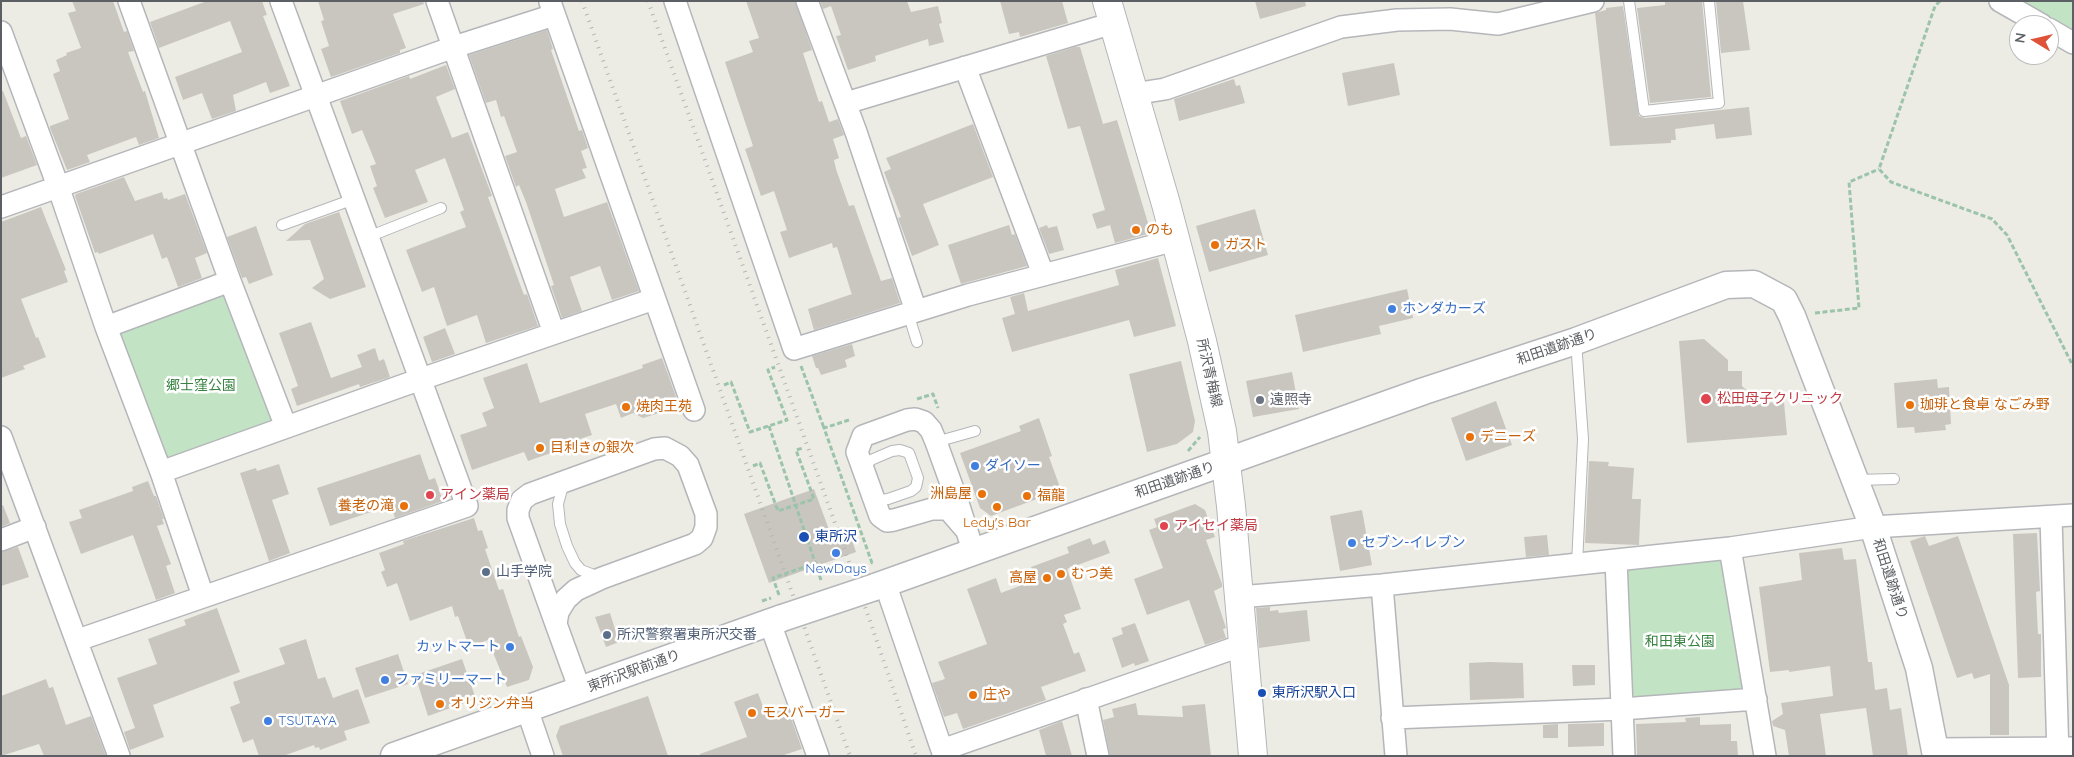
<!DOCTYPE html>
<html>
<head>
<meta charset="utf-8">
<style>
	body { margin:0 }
	#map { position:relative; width:2074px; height:757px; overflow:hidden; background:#edece4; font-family:Quicksand,sans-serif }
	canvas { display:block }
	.frame { position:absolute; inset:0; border:2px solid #5c5f63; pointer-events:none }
	.north { position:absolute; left:2009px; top:15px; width:50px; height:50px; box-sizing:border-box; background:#fff; border:1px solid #bebfc1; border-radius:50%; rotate:279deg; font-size:14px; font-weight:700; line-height:20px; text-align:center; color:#5c5f63 }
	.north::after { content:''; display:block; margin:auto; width:18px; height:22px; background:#df5238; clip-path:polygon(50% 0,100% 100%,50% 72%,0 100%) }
</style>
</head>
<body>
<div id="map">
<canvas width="2074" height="757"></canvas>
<div class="frame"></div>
<div class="north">N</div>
</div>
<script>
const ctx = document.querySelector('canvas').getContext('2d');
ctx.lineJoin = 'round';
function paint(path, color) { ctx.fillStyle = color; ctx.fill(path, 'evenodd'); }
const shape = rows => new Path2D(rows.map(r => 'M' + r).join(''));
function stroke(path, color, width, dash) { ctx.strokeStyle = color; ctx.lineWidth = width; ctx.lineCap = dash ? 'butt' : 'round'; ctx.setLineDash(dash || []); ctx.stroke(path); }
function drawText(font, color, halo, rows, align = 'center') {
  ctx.font = font + ' Quicksand,"Noto Sans JP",sans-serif'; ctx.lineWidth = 5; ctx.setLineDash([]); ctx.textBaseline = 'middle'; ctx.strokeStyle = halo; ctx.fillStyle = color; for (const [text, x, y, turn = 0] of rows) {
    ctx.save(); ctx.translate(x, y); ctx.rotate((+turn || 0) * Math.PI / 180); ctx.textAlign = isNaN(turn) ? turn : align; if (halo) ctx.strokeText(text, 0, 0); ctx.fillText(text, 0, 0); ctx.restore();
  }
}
paint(shape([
	[2021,1,2073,1,2073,29,2053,18],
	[222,291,274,416,270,423,173,458,164,456,120,333],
	[1724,556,1745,694,1625,703,1620,567]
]), '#c2e4c4');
paint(shape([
	[72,1,113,1,124,32,127,31,134,51,128,52,143,92,145,91,159,138,139,145,136,137,87,155,90,162,67,170,50,128,50,126,69,119,53,74,60,71,56,60,67,55,66,53,81,48,68,13,76,11],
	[207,1,262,1,267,15,263,16,290,86,270,93,266,82,233,95,236,111,212,119,202,93,183,100,175,77,242,52,230,21,159,48,150,22],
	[318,1,423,1,424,4,393,14,406,48,400,50,400,53,331,77,321,49,329,46,321,21,324,20],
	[746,1,795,1,812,50,803,53,819,102,822,101,829,122,838,119,844,135,833,139,839,158,834,160,836,169,849,206,854,205,881,281,892,278,900,303,814,330,808,309,852,294,851,292,837,247,833,248,832,243,789,258,780,232,787,230,774,191,761,196,745,149,753,146,725,62,753,52,749,41,759,38],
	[820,1,907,1,911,12,938,6,942,23,939,24,944,42,929,46,928,39,875,56,876,61,848,70,836,36,841,35,831,6,823,9],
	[1000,1,1062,1,1068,23,1020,37,1019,32,1009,34],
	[1255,1,1305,1,1306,6,1260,19],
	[1665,1,1702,1,1711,97,1650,103,1637,8,1665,5],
	[1716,1,1743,1,1750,50,1721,53],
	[1623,6,1639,116,1645,118,1749,107,1752,135,1716,139,1714,124,1675,129,1676,140,1671,140,1671,143,1610,146,1595,13,1606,10,1606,8],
	[547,30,553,49,551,50,579,131,582,130,588,148,581,151,587,168,582,169,586,178,555,189,564,217,607,202,639,291,612,300,600,266,570,277,582,311,562,318,551,286,554,285,526,202,519,185,516,187,505,156,517,152,504,116,501,117,496,100,486,103,469,55],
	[1075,47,1080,47,1103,124,1117,120,1151,233,1115,243,1110,225,1097,229,1092,214,1105,210,1080,126,1068,129,1046,56],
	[1394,63,1400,95,1348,106,1342,73],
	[446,65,455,89,436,97,452,138,468,132,492,196,488,197,524,295,527,294,538,326,486,343,477,315,447,326,434,287,422,292,406,250,466,227,460,212,464,210,445,158,415,170,428,202,385,218,373,188,377,186,370,166,376,164,362,130,352,134,340,101,409,76,410,79],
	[1234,79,1236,86,1240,85,1245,103,1179,121,1174,99],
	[1,91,3,91,21,138,26,136,37,165,1,178],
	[973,124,993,177,923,204,939,245,912,256,898,218,901,217,884,172,891,169,886,158],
	[124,177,135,201,162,192,164,199,167,198,168,200,185,194,207,253,195,258,202,278,178,287,167,257,162,259,153,234,99,254,98,252,95,253,75,196,76,194],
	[41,207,66,270,64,271,68,282,21,299,36,338,38,337,46,357,23,366,25,369,1,378,1,222],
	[1255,209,1268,255,1209,272,1196,226],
	[339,212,366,287,330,299,312,288,324,279,310,240,286,241,305,224],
	[1009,225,1012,235,1015,234,1027,266,961,284,948,245],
	[1047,225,1048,228,1057,226,1064,250,1049,254,1039,228],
	[256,226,273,275,249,284,246,277,242,278,227,237],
	[1158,258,1176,326,1134,337,1129,320,1012,352,1002,318,1015,314,1010,297,1024,293,1028,311,1119,285,1115,270],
	[1407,289,1413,318,1379,326,1381,334,1303,352,1295,315],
	[311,322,331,378,362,367,357,355,375,348,379,361,384,359,390,377,360,387,359,384,297,406,291,389,298,386,279,333],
	[445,328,455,354,432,362,423,337],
	[1704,339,1728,360,1728,371,1742,371,1742,386,1761,403,1784,402,1787,435,1687,443,1679,341],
	[852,344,855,356,845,360,847,367,821,375,818,368,816,368,812,356],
	[662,358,678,402,668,406,669,410,643,418,633,413,621,418,616,404,585,414,592,435,556,447,557,451,528,461,524,452,472,470,460,435,487,426,482,413,494,408,483,378,527,363,540,403,643,368,642,365],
	[1181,361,1195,421,1193,432,1177,444,1147,452,1129,374],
	[1292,372,1299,409,1253,417,1246,381],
	[1937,379,1938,388,1949,387,1951,424,1945,425,1946,430,1915,433,1914,427,1897,428,1894,383],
	[1496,401,1512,445,1466,461,1451,418],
	[1039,418,1052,456,1049,457,1061,490,991,516,980,508,960,453,1021,431,1019,426],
	[420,454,429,480,435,478,443,501,395,518,391,505,330,526,317,488],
	[1589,461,1609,462,1608,466,1634,468,1632,499,1641,499,1639,545,1585,543],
	[279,464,289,494,272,500,290,553,269,561,240,473,256,468,257,471],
	[148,481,154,496,156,496,164,519,162,519,164,524,157,526,171,564,166,566,175,593,156,600,133,535,81,554,69,522,82,518,79,510,133,491,132,487],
	[814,489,831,535,848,529,856,552,769,583,744,514],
	[1195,504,1205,510,1215,537,1206,540,1222,584,1222,587,1214,591,1226,628,1223,629,1226,638,1205,645,1189,600,1147,615,1134,579,1163,568,1149,530,1157,527,1154,519],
	[3,505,10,523,1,527,1,506],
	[1362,510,1372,565,1340,571,1330,516],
	[474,518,478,531,482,530,488,548,485,549,499,590,503,589,519,637,521,636,533,667,529,680,507,687,488,640,469,647,458,616,455,617,452,606,410,621,397,583,387,587,381,572,385,570,379,553,404,544,403,541],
	[2037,533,2040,591,2036,592,2038,634,2041,634,2041,677,2018,678,2013,534],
	[1547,535,1549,555,1526,557,1524,537],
	[1925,536,1929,546,1958,536,2009,685,2009,735,1990,735,1990,674,1974,679,1972,673,1957,678,1910,541],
	[1090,538,1093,545,1105,540,1110,553,1067,569,1081,609,1064,615,1067,622,1063,624,1074,654,1079,652,1086,671,1041,687,1046,700,963,729,957,713,944,717,932,683,945,679,938,662,987,644,967,589,996,578,1001,593,1035,580,1031,567,1069,553,1067,547],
	[18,547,29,577,1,586,1,552],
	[1842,548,1844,560,1856,559,1868,662,1872,662,1875,690,1887,688,1890,710,1901,708,1908,756,1873,756,1866,708,1820,714,1826,756,1789,756,1785,730,1773,726,1772,721,1783,714,1781,703,1833,696,1830,666,1789,672,1789,670,1770,672,1759,587,1802,580,1799,553],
	[1270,607,1270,611,1278,610,1279,613,1307,610,1310,641,1259,648,1256,608],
	[217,608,240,672,153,705,164,737,130,750,124,732,135,728,117,678,157,664,148,639,186,625,184,620],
	[610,613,619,642,606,647,595,617],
	[1135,623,1149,661,1135,666,1134,663,1122,668,1112,638,1123,634,1121,628],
	[306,639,318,679,325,677,333,698,358,689,370,723,344,731,347,740,320,750,319,747,315,748,314,745,283,756,259,756,253,739,243,743,230,707,240,703,233,682,285,664,279,648],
	[398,654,408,684,365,698,355,668],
	[462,659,476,699,428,716,415,675],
	[1489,662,1523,663,1524,698,1470,700,1469,663],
	[1572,665,1595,665,1595,685,1573,686],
	[46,679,49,688,53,687,66,725,91,716,106,756,44,756,39,744,1,756,1,696],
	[758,693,765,712,786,704,802,749,781,756,700,756,700,754,747,737,734,702],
	[648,696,668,756,563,756,556,736,560,726],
	[1136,703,1138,715,1183,717,1182,706,1205,704,1211,756,1110,756,1103,720,1114,717,1112,709],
	[1700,717,1700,725,1731,724,1731,741,1737,741,1738,756,1637,756,1636,724,1686,722,1685,718],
	[1062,721,1072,756,1046,756,1039,730],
	[1604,723,1604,746,1568,747,1568,724],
	[1558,724,1558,738,1543,738,1543,725]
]), '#c9c6c0');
const service = shape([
	[1629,1,1644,111,1719,103,1709,1],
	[282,225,354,199],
	[368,237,441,208],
	[908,313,917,342],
	[1576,341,1583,439,1577,564],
	[936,442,975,431],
	[863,470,871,460,892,451,900,450,909,453,918,478,916,487,911,491,888,499,882,500,874,497],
	[1856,480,1894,479],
	[564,482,558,504,560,524,567,546,575,563,581,570,599,577]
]);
const minor = shape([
	[129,1,230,281,286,427],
	[437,1,554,333],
	[675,1,794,349,968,295,1175,240],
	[807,1,856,132,916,311],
	[2000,1,2042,25],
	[550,2,694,410],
	[2049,29,2073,43],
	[1,32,58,186,106,327,161,472,203,596],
	[965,67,1043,274],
	[1133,94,1165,89,1341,27,1397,20,1450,19,1498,24,1593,1],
	[846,103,1113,23],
	[1,207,454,47,554,15],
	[106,327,230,281],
	[1,437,119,756],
	[161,472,404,385,654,299],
	[2051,517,2058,756],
	[967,531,948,509,932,509,894,520,887,521,880,516,857,452,863,436,907,420,915,419,924,422,931,430,936,442,957,500,973,550],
	[1,540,35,527],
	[1730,548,1765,756],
	[1616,560,1624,756],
	[885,583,944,756],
	[1382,585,1396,756],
	[1239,597,1382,585,1616,560,1730,548,1873,527,2073,515],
	[770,623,818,756],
	[556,624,558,612,566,599,576,590,602,578,695,544,702,538,706,527,706,514,688,465,680,456,665,448,654,449,530,494,522,500,518,510,518,518,556,624,580,690],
	[78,640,467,506,281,1],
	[1086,699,1098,756],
	[527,709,543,756],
	[1392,718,1622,709,1756,699],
	[1936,749,2073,748],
	[942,750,1243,645]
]);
const tertiary = shape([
	[875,587,1424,391,1576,341,1726,285,1754,284,1784,300,1792,316,1873,527,1919,668,1936,756],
	[394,756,782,618]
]);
const secondary = shape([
	[1107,1,1166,204,1202,341,1222,431,1231,506,1253,756]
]);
stroke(service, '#b4b6ba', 12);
stroke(minor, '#b4b6ba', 24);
stroke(tertiary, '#b4b6ba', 29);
stroke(secondary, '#b3b6ba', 30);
stroke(shape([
	[1940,1,1935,6,1879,169,1891,182,1992,219,2007,235,2073,366],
	[1815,313,1859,308,1849,182,1879,169],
	[801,366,824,428],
	[724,385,731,382,750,432,787,420,768,370,775,367],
	[917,399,933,394,938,408],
	[849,420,824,428,872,563,874,563],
	[1188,451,1200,437],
	[753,466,760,463,778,511,814,499,796,450,803,448]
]), '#9bc4aa', 3, [5, 2.5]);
stroke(service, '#fff', 10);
stroke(minor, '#fff', 21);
stroke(tertiary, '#fff', 26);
stroke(secondary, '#fff', 28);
stroke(shape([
	[582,1,850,756],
	[648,1,869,618,916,756]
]), '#b4b5b5', 4, [1, 6]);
const tertiaryBridge = shape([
	[782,618,875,587]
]);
stroke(tertiaryBridge, '#b4b6ba', 29, []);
stroke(shape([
	[769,426,821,580,819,581],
	[779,595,773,578,816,563],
	[762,601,771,598]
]), '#9bc4aa', 3, [5, 2.5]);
stroke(tertiaryBridge, '#fff', 26);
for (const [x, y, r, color] of [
	[1136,230,5,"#e8710a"],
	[1215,245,5,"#e8710a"],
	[1392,309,5,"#3f7fe0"],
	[1706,399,6,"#e0444e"],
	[1260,400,5,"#6b7280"],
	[1910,405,5,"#e8710a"],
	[626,407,5,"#e8710a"],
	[1470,437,5,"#e8710a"],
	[540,448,5,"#e8710a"],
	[975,466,5,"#3f7fe0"],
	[982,494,5,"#e8710a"],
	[430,495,5,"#e0444e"],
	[1027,496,5,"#e8710a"],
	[404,506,5,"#e8710a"],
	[997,507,5,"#e8710a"],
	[1164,526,5,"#e0444e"],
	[804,537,6,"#1a4fb4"],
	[1352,543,5,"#3f7fe0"],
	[836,553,5,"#3f7fe0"],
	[486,572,5,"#5c6f8a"],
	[1061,574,5,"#e8710a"],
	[1047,578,5,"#e8710a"],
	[607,635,5,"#5c6f8a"],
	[510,647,5,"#3f7fe0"],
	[385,680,5,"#3f7fe0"],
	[1262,693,5,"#1a4fb4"],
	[973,695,5,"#e8710a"],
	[440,704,5,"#e8710a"],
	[752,713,5,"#e8710a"],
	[268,721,5,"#3f7fe0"]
]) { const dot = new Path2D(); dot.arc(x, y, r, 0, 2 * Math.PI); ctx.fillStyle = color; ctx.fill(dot); stroke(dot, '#fff', 2); }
drawText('14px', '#c56008', '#fff', [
	["のも",1146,230],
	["ガスト",1225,245],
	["珈琲と食卓 なごみ野",1920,405],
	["焼肉王苑",636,407],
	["デニーズ",1480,437],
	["目利きの銀次",550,448],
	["洲島屋",972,494,"right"],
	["福龍",1037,496],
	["養老の滝",394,506,"right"],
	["Ledy's Bar",997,523,"center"],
	["むつ美",1071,574],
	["高屋",1037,578,"right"],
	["庄や",983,695],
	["オリジン弁当",450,704],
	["モスバーガー",762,713]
], 'left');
drawText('14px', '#366cbe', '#fff', [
	["ホンダカーズ",1402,309],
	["ダイソー",985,466],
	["セブン-イレブン",1362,543],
	["NewDays",836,569,"center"],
	["カットマート",500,647,"right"],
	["ファミリーマート",395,680],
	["TSUTAYA",278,721]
], 'left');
drawText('14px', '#5c5f63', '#fff', [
	["和田遺跡通り",1557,347,-19],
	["所沢青梅線",1209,373,77],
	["和田遺跡通り",1175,480,-19],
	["和田遺跡通り",1890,579,72],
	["東所沢駅前通り",634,671,-20]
]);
drawText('14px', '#3a8443', '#fff', [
	["郷士窪公園",201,386],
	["和田東公園",1680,642]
]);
drawText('14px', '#be3a42', '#fff', [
	["松田母子クリニック",1717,399],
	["アイン薬局",440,495],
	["アイセイ薬局",1174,526]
], 'left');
drawText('14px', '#5b616d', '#fff', [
	["遠照寺",1270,400]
], 'left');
drawText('14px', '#164399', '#fff', [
	["東所沢",815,537],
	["東所沢駅入口",1272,693]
], 'left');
drawText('14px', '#4e5e75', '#fff', [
	["山手学院",496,572],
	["所沢警察署東所沢交番",617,635]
], 'left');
</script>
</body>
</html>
